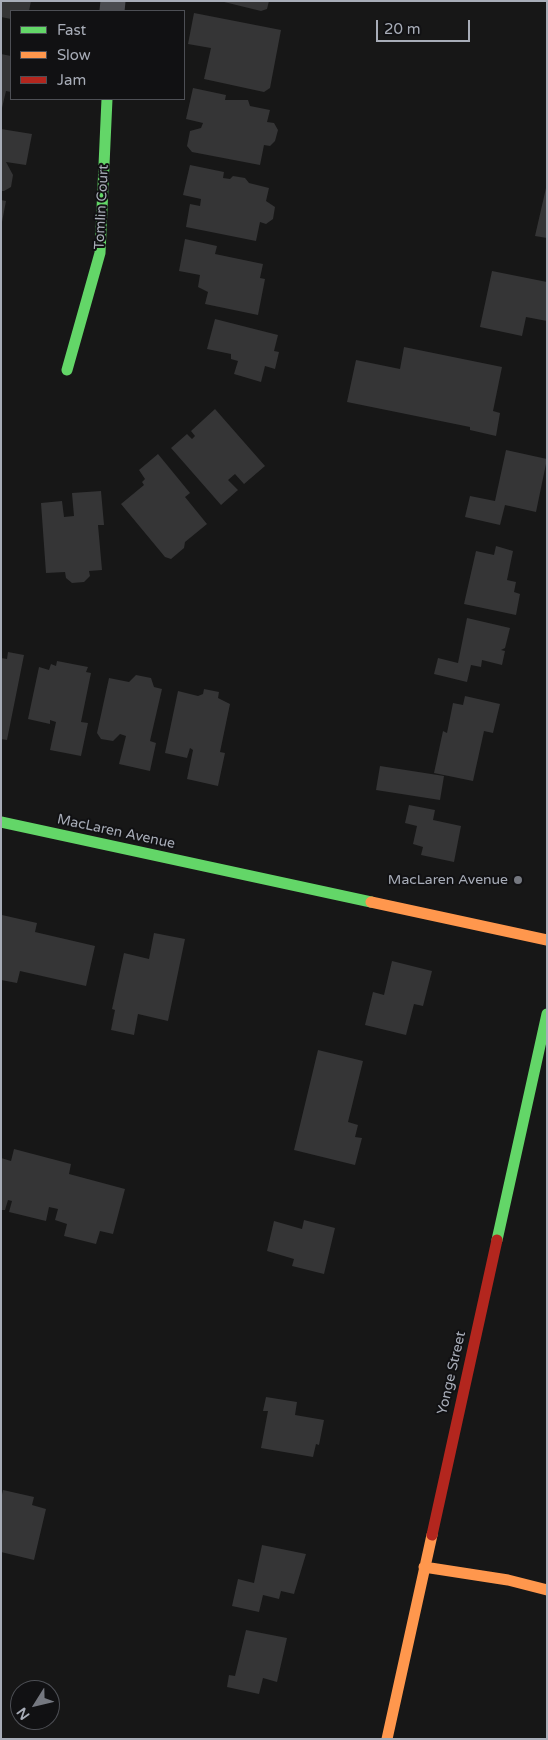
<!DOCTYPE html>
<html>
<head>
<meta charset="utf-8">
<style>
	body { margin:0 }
	#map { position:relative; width:548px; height:1740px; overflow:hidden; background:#171717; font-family:"Varela Round",sans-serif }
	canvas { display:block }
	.frame { position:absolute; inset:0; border:2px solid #a8adb8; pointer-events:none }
	.legend { position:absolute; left:10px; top:10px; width:175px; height:90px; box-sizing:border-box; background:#111113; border:1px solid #4d4f55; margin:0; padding:6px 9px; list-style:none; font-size:15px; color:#a8adb8 }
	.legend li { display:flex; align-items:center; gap:10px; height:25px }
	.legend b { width:25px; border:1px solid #4d4f55 }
	.north { position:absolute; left:10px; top:1680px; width:50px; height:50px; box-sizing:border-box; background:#111113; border:1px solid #4d4f55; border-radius:50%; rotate:234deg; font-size:14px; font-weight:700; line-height:20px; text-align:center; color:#a8adb8 }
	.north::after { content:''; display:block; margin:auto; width:18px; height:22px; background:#757880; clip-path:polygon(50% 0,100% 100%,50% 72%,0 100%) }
	.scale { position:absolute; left:376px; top:20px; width:94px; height:22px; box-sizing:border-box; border:2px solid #a8adb8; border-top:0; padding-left:6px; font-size:15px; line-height:18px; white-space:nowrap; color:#a8adb8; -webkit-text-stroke:4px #111113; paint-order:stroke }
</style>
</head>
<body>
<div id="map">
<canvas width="548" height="1740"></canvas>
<div class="frame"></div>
<ul class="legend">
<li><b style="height:6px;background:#63d668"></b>Fast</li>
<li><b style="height:6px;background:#ff974d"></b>Slow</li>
<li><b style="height:6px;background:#b3261e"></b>Jam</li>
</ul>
<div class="north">N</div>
<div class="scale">20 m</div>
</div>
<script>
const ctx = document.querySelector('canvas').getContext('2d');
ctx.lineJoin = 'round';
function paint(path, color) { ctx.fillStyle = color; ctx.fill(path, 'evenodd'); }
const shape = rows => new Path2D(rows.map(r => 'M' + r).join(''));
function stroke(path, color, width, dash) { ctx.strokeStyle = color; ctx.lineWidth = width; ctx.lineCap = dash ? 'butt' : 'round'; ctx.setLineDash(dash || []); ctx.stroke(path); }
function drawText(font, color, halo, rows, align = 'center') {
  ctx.font = font + ' "Varela Round",sans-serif'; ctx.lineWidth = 4; ctx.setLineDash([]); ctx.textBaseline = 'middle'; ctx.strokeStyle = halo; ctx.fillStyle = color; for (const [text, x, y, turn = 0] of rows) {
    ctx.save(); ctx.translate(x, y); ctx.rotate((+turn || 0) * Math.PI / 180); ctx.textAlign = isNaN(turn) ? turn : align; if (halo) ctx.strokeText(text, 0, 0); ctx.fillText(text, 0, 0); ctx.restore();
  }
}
paint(shape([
	[1,1,31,1,29,11,11,11,11,19,1,17],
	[220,1,269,1,267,9,261,11],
	[194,13,281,30,270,88,264,92,204,79,211,48,188,44],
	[1,54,11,56,11,92,6,91,2,108],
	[193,88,226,95,225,100,248,100,250,106,270,110,267,122,274,123,278,130,275,141,270,146,264,145,260,165,192,152,187,146,190,131,201,128,203,123,186,119],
	[1,129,32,134,26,165,6,162,13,175,11,187,4,191,1,191],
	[190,165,224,172,223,178,230,179,233,176,245,178,249,183,269,188,266,201,275,207,273,219,266,224,260,222,256,241,186,227,190,204,200,206,201,199,183,195],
	[546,188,547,188,547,238,535,236],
	[1,200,6,201,2,222,1,222],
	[185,239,217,246,215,254,263,264,260,278,265,279,258,315,205,304,208,292,198,287,200,275,179,271],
	[492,271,547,282,547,321,526,317,522,336,480,327],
	[215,319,278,335,274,351,279,352,275,369,265,366,261,382,234,374,238,361,231,359,231,354,207,349],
	[404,347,502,367,493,411,500,413,496,436,470,430,470,427,347,402,356,360,400,369],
	[215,409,265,466,244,484,235,474,228,480,238,490,221,505,171,448,187,434,192,439,195,436,191,431],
	[506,450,547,459,536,512,505,505,500,525,465,517,470,496,495,501],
	[158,454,190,493,185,497,207,524,185,542,184,548,171,559,165,557,121,504,144,485,142,482,145,479,139,470],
	[101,491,104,525,98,525,102,570,89,571,90,576,84,582,72,583,66,578,65,572,46,573,41,503,62,501,64,517,74,516,72,493],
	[496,546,513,551,507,580,516,582,514,592,520,594,516,615,464,604,476,551,494,555],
	[467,618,510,628,505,648,501,650,505,651,502,665,482,660,481,667,471,665,467,682,434,674,438,658,458,663],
	[8,652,24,655,7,740,1,739,1,658,7,659],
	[57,661,88,667,86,672,91,673,81,722,88,723,81,756,50,750,56,722,50,720,50,724,28,719,39,667,49,670,51,664,56,666],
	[136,675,151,678,154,687,162,689,150,741,156,743,150,771,119,764,126,736,120,734,113,741,101,739,97,733,109,678,129,682],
	[204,689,219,692,218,698,230,704,220,752,225,753,218,786,187,779,193,750,190,748,187,758,165,753,178,691,198,696,203,694],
	[465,696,500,704,493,733,484,731,473,781,434,773,443,731,447,733,453,703,463,705],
	[380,766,444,776,440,800,376,790],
	[409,805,435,810,433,820,461,826,454,862,421,855,423,847,413,844,417,826,405,823],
	[2,915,37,923,35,932,95,946,86,986,20,971,17,983,1,980],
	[154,933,185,939,168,1021,138,1014,134,1035,111,1030,115,1010,112,1009,124,953,149,959],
	[392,961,432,971,423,1006,414,1004,406,1035,365,1025,373,992,384,995],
	[318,1050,363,1061,348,1122,358,1125,355,1137,362,1138,355,1165,294,1150],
	[14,1149,71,1164,69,1174,125,1189,113,1234,100,1231,96,1244,64,1236,67,1224,55,1220,58,1209,49,1207,46,1221,9,1212,12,1201,8,1200,5,1210,1,1210,1,1158,11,1161],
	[304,1220,335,1228,324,1274,292,1266,294,1259,267,1251,274,1221,302,1229],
	[266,1397,297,1402,295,1415,324,1420,319,1445,316,1444,313,1457,261,1448,268,1411,263,1411],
	[3,1490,34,1497,32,1505,46,1509,34,1560,1,1552,1,1499],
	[262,1545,306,1554,294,1594,281,1591,279,1599,263,1595,259,1612,232,1606,238,1579,254,1583],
	[246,1630,287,1638,277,1682,263,1678,259,1694,227,1687,229,1675,235,1676]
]), '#353536');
stroke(shape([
	[112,11,113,1]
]), '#4b4c50', 25);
stroke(shape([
	[67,370,100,253,107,99],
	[1,822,371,902],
	[497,1240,547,1014]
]), '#63d668', 11);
stroke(shape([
	[371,902,547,940],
	[424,1567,508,1580,547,1590],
	[387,1739,432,1535]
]), '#ff974d', 11);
stroke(shape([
	[432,1535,497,1240]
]), '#b3261e', 11);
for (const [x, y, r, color] of [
	[518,880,5,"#757880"]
]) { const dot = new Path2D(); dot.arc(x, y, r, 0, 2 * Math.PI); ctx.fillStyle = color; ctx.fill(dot); stroke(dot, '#111113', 2); }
drawText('14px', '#a8adb8', '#111113', [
	["Tomlin Court",102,207,-87],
	["MacLaren Avenue",116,832,12],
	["Yonge Street",452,1373,-77]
]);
drawText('14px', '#a8adb8', '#111113', [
	["MacLaren Avenue",508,880]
], 'right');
</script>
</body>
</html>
